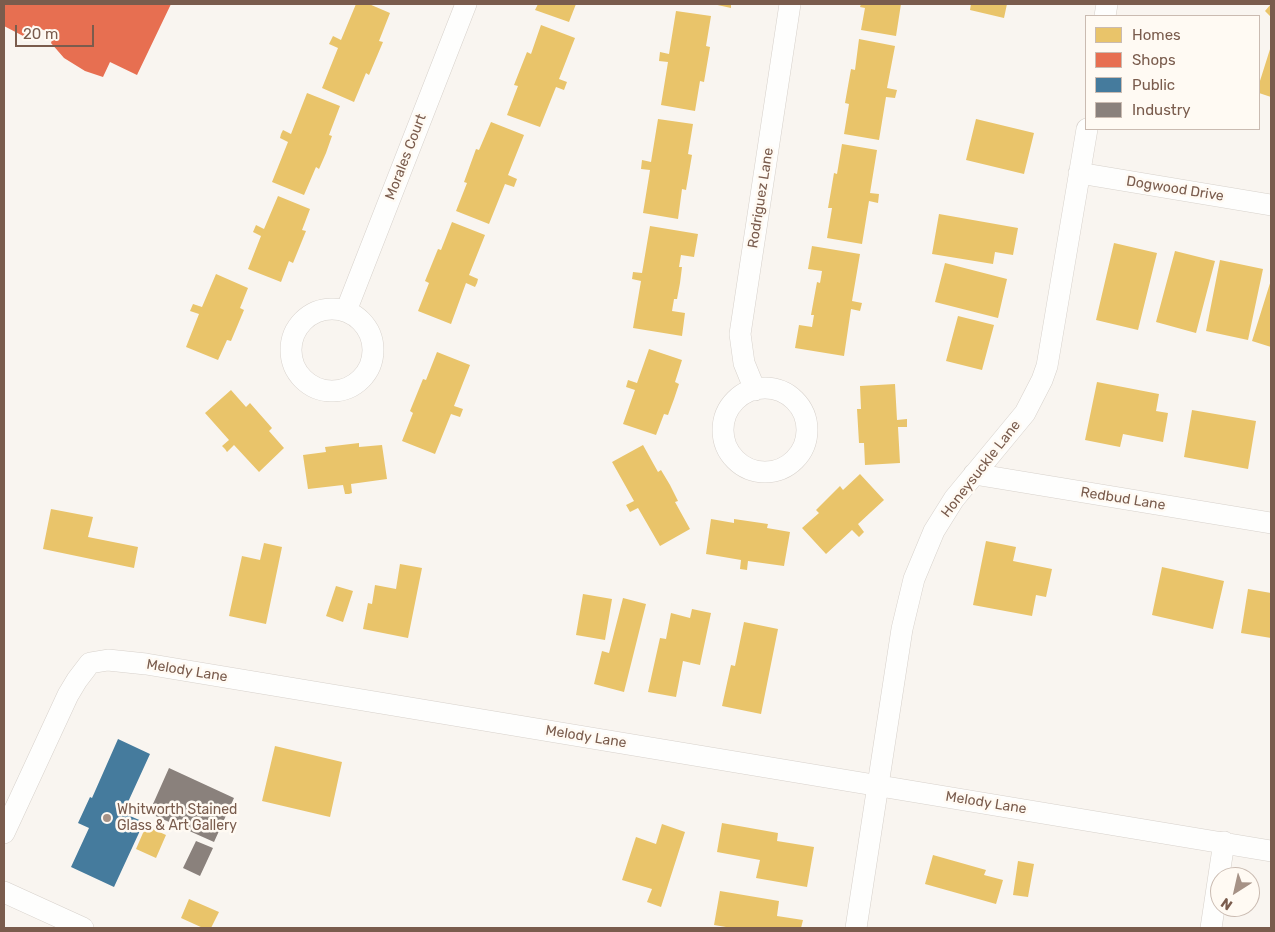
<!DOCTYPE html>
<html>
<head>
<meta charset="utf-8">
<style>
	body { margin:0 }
	#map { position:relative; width:1275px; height:932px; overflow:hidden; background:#f9f5f0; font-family:Rubik,sans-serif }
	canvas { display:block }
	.frame { position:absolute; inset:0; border:5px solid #7a5c4d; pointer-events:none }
	.legend { position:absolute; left:1085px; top:15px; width:175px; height:115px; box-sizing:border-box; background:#fffaf3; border:1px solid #cabbb1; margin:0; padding:6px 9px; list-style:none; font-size:15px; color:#7a5c4d }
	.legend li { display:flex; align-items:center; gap:10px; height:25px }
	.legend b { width:25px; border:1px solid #cabbb1 }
	.north { position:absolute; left:1210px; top:867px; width:50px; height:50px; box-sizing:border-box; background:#fffaf3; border:1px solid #cabbb1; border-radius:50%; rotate:215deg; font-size:14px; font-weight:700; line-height:20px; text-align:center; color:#7a5c4d }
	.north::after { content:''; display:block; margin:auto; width:18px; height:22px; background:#a69286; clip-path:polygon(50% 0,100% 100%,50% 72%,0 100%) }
	.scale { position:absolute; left:15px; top:25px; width:79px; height:22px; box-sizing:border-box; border:2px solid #7a5c4d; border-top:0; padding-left:6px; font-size:15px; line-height:18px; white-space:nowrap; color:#7a5c4d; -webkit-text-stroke:4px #fffaf3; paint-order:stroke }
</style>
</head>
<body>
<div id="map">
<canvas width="1275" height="932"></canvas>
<div class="frame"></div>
<ul class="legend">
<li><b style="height:14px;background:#e9c46a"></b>Homes</li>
<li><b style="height:14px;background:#e76f51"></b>Shops</li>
<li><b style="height:14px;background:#457b9d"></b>Public</li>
<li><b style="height:14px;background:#8a817c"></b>Industry</li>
</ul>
<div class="north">N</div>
<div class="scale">20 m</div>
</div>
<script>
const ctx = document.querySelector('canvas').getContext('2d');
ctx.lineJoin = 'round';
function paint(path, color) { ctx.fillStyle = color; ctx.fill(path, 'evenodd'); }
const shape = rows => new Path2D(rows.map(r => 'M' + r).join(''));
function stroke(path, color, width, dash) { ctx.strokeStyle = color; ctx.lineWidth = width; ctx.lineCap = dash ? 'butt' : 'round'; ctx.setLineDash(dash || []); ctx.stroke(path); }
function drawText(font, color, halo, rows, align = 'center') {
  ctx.font = font + ' Rubik,sans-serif'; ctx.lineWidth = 5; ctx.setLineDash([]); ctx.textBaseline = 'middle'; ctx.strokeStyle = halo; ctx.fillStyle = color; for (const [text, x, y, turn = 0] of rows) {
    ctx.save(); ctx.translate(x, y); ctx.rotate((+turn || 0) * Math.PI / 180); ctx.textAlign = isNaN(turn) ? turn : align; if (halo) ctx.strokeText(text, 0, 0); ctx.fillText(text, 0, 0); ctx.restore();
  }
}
paint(shape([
	[356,4,369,4,390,13,379,41,383,42,369,75,366,73,354,102,322,88,338,48,329,44,333,36,341,40],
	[538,4,576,4,569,22,535,10],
	[713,4,731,4,731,8],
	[861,4,901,4,896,36,861,30,865,8,860,7],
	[971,4,1007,4,1004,18,970,10],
	[1271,4,1271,17,1265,11],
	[676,11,711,16,706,46,710,47,704,82,700,81,695,111,661,105,668,62,659,61,660,52,669,54],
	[541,25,575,38,559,79,567,82,564,90,556,87,540,127,507,115,518,86,514,85,527,52,531,54],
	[859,39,895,46,887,88,897,90,895,98,886,97,879,140,844,134,849,104,845,103,851,69,855,70],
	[1271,46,1271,97,1259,93,1259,84],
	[307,93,340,106,329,135,332,136,326,153,319,169,316,167,304,195,272,182,288,142,280,138,281,134,283,130,291,134],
	[658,119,693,124,688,154,692,155,686,190,682,189,678,219,643,213,650,170,641,169,642,160,651,162],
	[976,119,1034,133,1024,174,966,160],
	[491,122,524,135,508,175,517,179,514,187,505,184,489,224,456,211,467,183,464,182,476,149,479,150],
	[842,144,877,150,870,193,879,194,878,203,869,201,862,244,827,238,832,208,828,208,831,191,834,173,837,174],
	[278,196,310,209,302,230,306,231,293,263,289,261,281,282,248,269,261,236,253,232,256,225,264,229],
	[939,214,1018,228,1013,255,995,252,993,264,932,254],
	[452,222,485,235,469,275,478,279,477,283,475,287,466,283,451,324,418,311,429,283,425,281,438,249,441,250],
	[650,226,698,234,694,257,681,255,679,267,682,267,680,283,677,299,674,299,672,311,685,313,682,336,633,328,641,281,632,279,633,272,642,273],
	[1114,243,1157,253,1138,330,1096,320],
	[812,246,860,254,852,301,862,303,860,311,851,309,844,356,795,348,799,325,812,327,814,315,811,315,817,282,820,283,822,271,808,269],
	[1175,251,1215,261,1196,333,1156,322],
	[1220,260,1263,269,1248,340,1206,331],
	[945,263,1007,279,998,318,935,302],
	[216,274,248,288,240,308,244,310,231,341,227,340,218,360,186,347,199,314,190,311,193,304,202,307],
	[1271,280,1271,347,1252,341],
	[958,316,994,325,982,370,946,361],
	[649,349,682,360,675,382,679,384,674,399,668,415,664,414,656,435,623,424,635,390,626,387,628,380,637,383],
	[437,352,470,365,454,406,463,409,460,417,451,414,435,454,402,441,413,413,410,411,423,379,426,380],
	[1097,382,1159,394,1156,411,1168,413,1163,442,1123,434,1120,447,1085,440],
	[895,384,897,420,907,419,907,427,898,427,900,463,865,465,864,443,859,443,857,409,861,409,860,386],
	[231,390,246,407,250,403,272,428,269,431,284,448,259,472,234,445,227,452,225,449,222,446,229,440,205,413],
	[1192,410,1256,421,1248,469,1184,457],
	[359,443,359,447,382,445,387,479,351,484,352,493,349,494,345,494,343,485,308,489,303,455,326,452,325,447],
	[643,445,658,472,661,470,670,485,678,501,675,502,690,529,660,546,638,508,630,512,626,505,634,501,612,462],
	[860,474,884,500,858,524,864,532,859,537,852,530,826,554,802,528,819,513,816,510,840,486,843,490],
	[51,509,93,517,88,537,138,547,134,568,43,549],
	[711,519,734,523,734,519,768,524,767,528,790,532,784,566,748,561,747,570,740,569,741,560,706,554],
	[986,541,1016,547,1013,561,1052,569,1046,597,1036,595,1032,616,973,605],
	[264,543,282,547,266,624,229,616,242,556,260,560],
	[400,564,422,568,408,638,363,629,368,603,372,604,375,585,396,589],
	[1162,567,1224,581,1213,629,1152,615],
	[336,586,353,591,343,622,326,616],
	[1248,589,1271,593,1271,638,1241,633],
	[583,594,612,599,605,640,576,635],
	[623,598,646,604,624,692,594,684,602,651,609,653],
	[692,609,711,613,700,665,683,661,676,697,648,692,660,638,666,639,671,613,690,618],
	[744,622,778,629,761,714,722,706,731,665,735,666],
	[275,746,342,762,330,817,262,801],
	[722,823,778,833,777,841,814,847,807,887,756,878,760,860,717,852],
	[662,824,685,832,661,907,647,902,652,889,622,880,636,837,656,844],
	[146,826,166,835,156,858,136,849],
	[933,855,986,870,984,875,1003,880,996,904,925,884],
	[1018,861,1034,864,1028,897,1013,895],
	[720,891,779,901,777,916,803,920,801,928,732,928,714,925],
	[189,899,219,912,211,928,203,928,181,918]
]), '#e9c46a');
paint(shape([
	[4,4,171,4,137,75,110,62,103,77,85,71,64,58,51,43,54,35,33,25,27,38,4,26]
]), '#e76f51');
paint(shape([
	[118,739,150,754,123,813,144,822,114,887,71,867,89,828,78,823,90,797,92,798]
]), '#457b9d');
paint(shape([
	[169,768,234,798,214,842,149,813],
	[196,841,213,848,200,876,183,868]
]), '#8a817c');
const minor = shape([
	[1105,16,1107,4],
	[1079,173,1271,205],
	'291 350a41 41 0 1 1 82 0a41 41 0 1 1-82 0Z',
	[346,311,466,4],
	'723 430a42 42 0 1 1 84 0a42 42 0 1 1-84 0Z',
	[755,390,744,363,740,334,790,4],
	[974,474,1271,523],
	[4,833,68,695,77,680,90,663,108,660,146,664,1271,851],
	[4,892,83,928],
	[856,928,902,629,914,579,934,531,954,499,1025,413,1042,380,1047,366,1087,129],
	[1211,928,1224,842]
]);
stroke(minor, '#d7d1cb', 22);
stroke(minor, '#fefefd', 21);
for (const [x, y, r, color] of [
	[107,818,5,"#a69286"]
]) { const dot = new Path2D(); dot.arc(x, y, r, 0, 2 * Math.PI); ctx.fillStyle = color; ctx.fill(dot); stroke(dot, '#fffaf3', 2); }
drawText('14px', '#7a5c4d', '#fffaf3', [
	["Morales Court",406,157,-69],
	["Dogwood Drive",1175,189,9],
	["Rodriguez Lane",761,198,-81],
	["Honeysuckle Lane",981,469,-52],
	["Redbud Lane",1123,499,9],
	["Melody Lane",187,671,9],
	["Melody Lane",586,737,9],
	["Melody Lane",986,803,9]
]);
drawText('14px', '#7a5c4d', '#fffaf3', [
	["Whitworth Stained",117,810],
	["Glass & Art Gallery",117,826]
], 'left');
</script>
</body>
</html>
